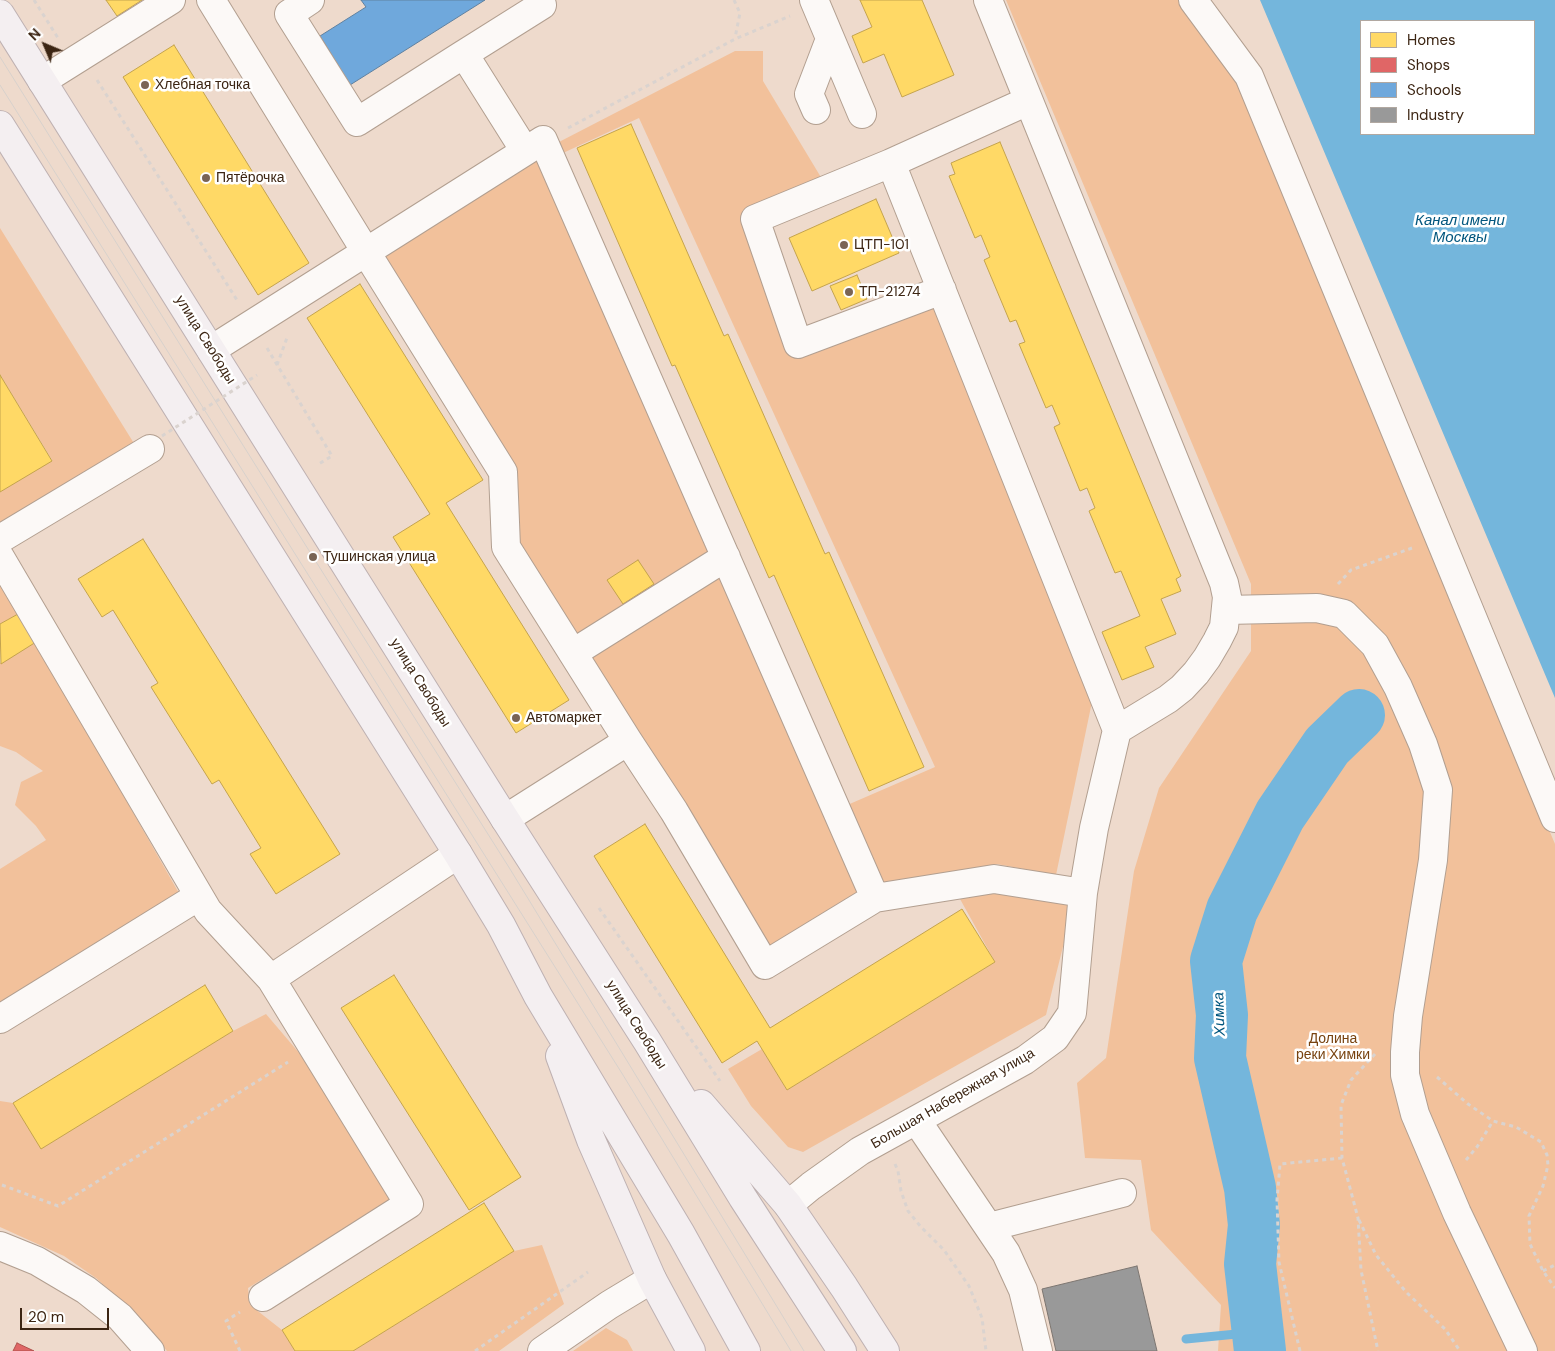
<!DOCTYPE html>
<html>
<head>
<meta charset="utf-8">
<style>
	body { margin:0 }
	#map { position:relative; width:1555px; height:1351px; overflow:hidden; background:#eedacc; font-family:"DM Sans",sans-serif }
	canvas { display:block }
	.legend { position:absolute; left:1360px; top:20px; width:175px; height:115px; box-sizing:border-box; background:#fff; border:1px solid #b1a8a1; margin:0; padding:6px 9px; list-style:none; font-size:15px; color:#3c2513 }
	.legend li { display:flex; align-items:center; gap:10px; height:25px }
	.legend b { width:25px; border:1px solid #b1a8a1 }
	.north { position:absolute; left:20px; top:20px; width:50px; height:50px; -webkit-text-stroke:4px #fff; paint-order:stroke; rotate:315deg; font-size:14px; font-weight:700; line-height:20px; text-align:center; color:#3c2513 }
	.north::after { content:''; display:block; margin:auto; width:18px; height:22px; background:#3c2513; clip-path:polygon(50% 0,100% 100%,50% 72%,0 100%) }
	.scale { position:absolute; left:20px; top:1308px; width:89px; height:22px; box-sizing:border-box; border:2px solid #3c2513; border-top:0; padding-left:6px; font-size:15px; line-height:18px; white-space:nowrap; color:#3c2513; -webkit-text-stroke:4px #fff; paint-order:stroke }
</style>
</head>
<body>
<div id="map">
<canvas width="1555" height="1351"></canvas>
<ul class="legend">
<li><b style="height:14px;background:#ffd966"></b>Homes</li>
<li><b style="height:14px;background:#e06666"></b>Shops</li>
<li><b style="height:14px;background:#6fa8dc"></b>Schools</li>
<li><b style="height:14px;background:#999"></b>Industry</li>
</ul>
<div class="north">N</div>
<div class="scale">20 m</div>
</div>
<script>
const ctx = document.querySelector('canvas').getContext('2d');
ctx.lineJoin = 'round';
function paint(path, color) { ctx.fillStyle = color; ctx.fill(path, 'evenodd'); }
const shape = rows => new Path2D(rows.map(r => 'M' + r).join(''));
function stroke(path, color, width, dash) { ctx.strokeStyle = color; ctx.lineWidth = width; ctx.lineCap = dash ? 'butt' : 'round'; ctx.setLineDash(dash || []); ctx.stroke(path); }
function drawText(font, color, halo, rows, align = 'center') {
  ctx.font = font + ' "DM Sans",sans-serif'; ctx.lineWidth = 5; ctx.setLineDash([]); ctx.textBaseline = 'middle'; ctx.strokeStyle = halo; ctx.fillStyle = color; for (const [text, x, y, turn = 0] of rows) {
    ctx.save(); ctx.translate(x, y); ctx.rotate((+turn || 0) * Math.PI / 180); ctx.textAlign = isNaN(turn) ? turn : align; if (halo) ctx.strokeText(text, 0, 0); ctx.fillText(text, 0, 0); ctx.restore();
  }
}
paint(shape([
	[1006,0,1210,0,1424,534,1555,844,1555,1351,1218,1351,1221,1305,1151,1230,1141,1160,1085,1158,1077,1083,1106,1058,1134,871,1159,788,1251,651,1251,584],
	[735,51,763,51,763,81,822,179,744,216,793,358,935,303,1093,697,1056,875,997,864,880,885,845,806,935,767,639,118,563,153,559,142],
	[540,154,713,554,578,640,517,547,514,470,381,255],
	[0,228,135,445,0,530,0,492,52,460,0,375],
	[722,570,862,895,767,953,586,658],
	[0,583,18,614,0,624],
	[36,642,180,895,0,1006,0,869,46,840,36,826,15,805,21,782,43,771,16,752,0,746,0,663],
	[994,890,1074,902,1046,1015,803,1152,788,1147,751,1106,728,1069,762,1049,787,1090,995,962,960,899],
	[266,1014,300,1054,391,1200,248,1288,250,1305,282,1330,295,1351,167,1351,129,1308,96,1278,64,1256,0,1227,0,1101,13,1103,42,1148,233,1031],
	[542,1245,564,1304,499,1351,353,1351,514,1251],
	[606,1328,627,1340,633,1351,573,1351]
]), '#f2c19b');
paint(shape([
	[1260,0,1555,0,1555,698],
	[1361,21,1534,21,1534,134,1361,134]
]), '#74b6dc');
const homes = shape([
	[106,0,142,0,117,16,106,0],
	[860,0,922,0,954,75,902,97,884,54,863,63,852,36,872,27,860,0],
	[174,45,309,263,258,295,123,77,174,45],
	[631,124,724,336,728,334,825,554,829,552,924,767,869,791,774,575,769,578,675,365,672,366,577,148,631,124],
	[1000,142,1181,576,1176,579,1181,591,1161,599,1176,634,1145,647,1154,667,1122,680,1102,632,1140,616,1121,571,1115,573,1089,511,1095,508,1087,488,1080,491,1054,427,1060,424,1052,405,1046,408,1019,344,1025,342,1016,320,1010,322,984,260,990,257,981,235,975,238,949,176,955,174,951,163,1000,142],
	[876,199,899,253,812,291,789,238,876,199],
	[857,275,867,299,841,310,830,286,857,275],
	[360,284,483,480,446,503,569,700,516,733,393,537,430,514,307,318,360,284],
	[0,375,52,461,0,492,0,375],
	[143,539,340,854,276,894,250,854,261,848,219,780,212,784,151,687,158,683,113,610,102,617,78,579,143,539],
	[638,560,654,584,623,604,607,580,638,560],
	[18,614,36,642,1,664,0,624,18,614],
	[645,824,770,1028,962,909,995,962,787,1090,757,1041,722,1063,594,856,645,824],
	[394,975,521,1177,469,1210,341,1008,394,975],
	[205,985,233,1031,41,1149,13,1103,205,985],
	[484,1203,514,1251,353,1351,295,1351,282,1330,484,1203]
]);
paint(homes, '#ffd966');
stroke(homes, '#c4a34d', 1);
const shops = shape([
	[17,1343,34,1351,13,1351,17,1343]
]);
paint(shops, '#e06666');
stroke(shops, '#af524d', 1);
const schools = shape([
	[361,0,485,0,350,85,320,36,366,7,361,0]
]);
paint(schools, '#6fa8dc');
stroke(schools, '#6081a0', 1);
const industry = shape([
	[1137,1266,1157,1351,1056,1351,1042,1289,1137,1266]
]);
paint(industry, '#999');
stroke(industry, '#7d7671', 1);
stroke(shape([
	[1186,1339,1257,1332]
]), '#74b6dc', 9);
stroke(shape([
	[1260,1351,1250,1264,1254,1225,1250,1188,1220,1058,1222,1015,1216,961,1232,910,1280,815,1327,746,1359,715]
]), '#74b6dc', 52);
const minor = shape([
	[211,0,366,252,503,472,506,547,628,741,674,811,765,965,875,898,994,879,1083,893],
	[310,0,289,14,357,122,464,54,525,151],
	[814,0,862,114],
	[988,0,1224,583,1227,597,1224,627,1217,641,1207,658,1196,673,1182,688,1168,699,1117,730],
	[1193,0,1249,76,1555,818],
	[464,54,542,5,539,0],
	[42,81,171,0],
	[1028,101,891,163,1117,730],
	[816,110,809,94,830,39],
	[891,163,755,219,798,344,942,290],
	[211,350,543,140,875,898],
	[0,539,150,449],
	[0,557,208,911,271,979,458,854],
	[1226,610,1317,608,1344,614,1375,645,1398,687,1423,744,1438,790,1433,860,1408,1016,1405,1052,1405,1075,1415,1114,1457,1213,1523,1351],
	[573,653,726,557],
	[505,819,628,741],
	[0,1019,199,896],
	[917,1121,1006,1253,1023,1290,1038,1351],
	[788,1205,811,1186,860,1151,1025,1060,1055,1038,1072,1013,1083,893,1094,828,1117,730],
	[989,1227,1122,1193],
	[0,1246,37,1261,86,1290,120,1317,150,1351],
	[263,1297,409,1204,271,979],
	[542,1351,609,1305,652,1279]
]);
const major = shape([
	[0,14,505,819,647,1041,743,1198,842,1351],
	[0,125,458,854,501,925,538,996,681,1234,746,1351],
	[560,1056,591,1140,652,1279,691,1351],
	[701,1104,788,1205,844,1287,885,1351]
]);
stroke(minor, '#b29f90', 30);
stroke(major, '#beb1b2', 30);
stroke(shape([
	[34,0,58,38],
	[734,0,740,13,735,38],
	[97,80,237,300],
	[568,128,735,39,790,16],
	[267,348,332,456,317,465],
	[277,365,288,335],
	[1338,584,1351,570,1412,548],
	[599,908,720,1081],
	[1375,1054,1351,1080,1341,1105,1342,1158,1358,1218,1361,1270,1378,1351],
	[1437,1077,1468,1104,1493,1121,1516,1127,1541,1142,1547,1155,1548,1165,1543,1186,1529,1216,1530,1244,1543,1271,1555,1288],
	[1466,1160,1477,1147,1493,1121],
	[895,1164,898,1171,901,1191,908,1211,921,1227,944,1250,969,1286,982,1318,986,1351],
	[2,1185,58,1206,288,1062],
	[1359,1220,1376,1255,1406,1292,1445,1329,1460,1351],
	[1543,1271,1555,1265],
	[240,1351,226,1321,240,1312],
	[475,1351,588,1272],
	[1300,1351,1279,1262,1277,1200,1280,1164,1342,1158]
]), '#dad3cf', 3, [4, 4]);
stroke(minor, '#fcf9f7', 28);
stroke(major, '#f4eff1', 28);
stroke(shape([
	[0,57,313,557,510,869,804,1351],
	[0,85,623,1075,791,1351]
]), '#d7d1cc', 1);
stroke(shape([
	[162,436,257,375]
]), '#dad3cf', 3, [4, 4]);
for (const [x, y, r, color] of [
	[145,85,5,"#7a6454"],
	[206,178,5,"#7a6454"],
	[844,245,5,"#7a6454"],
	[849,292,5,"#7a6454"],
	[313,557,5,"#7a6454"],
	[516,718,5,"#7a6454"]
]) { const dot = new Path2D(); dot.arc(x, y, r, 0, 2 * Math.PI); ctx.fillStyle = color; ctx.fill(dot); stroke(dot, '#fff', 2); }
drawText('14px', '#3c2513', '#fff', [
	["Хлебная точка",155,85],
	["Пятёрочка",216,178],
	["ЦТП-101",854,245],
	["ТП-21274",859,292],
	["Тушинская улица",323,557],
	["Автомаркет",526,718]
], 'left');
drawText('14px', '#3c2513', '#fff', [
	["улица Свободы",205,340,58],
	["улица Свободы",420,683,58],
	["улица Свободы",636,1025,58],
	["Большая Набережная улица",953,1099,-30]
]);
drawText('14px', '#784310', '#fff', [
	["Долина",1333,1039],
	["реки Химки",1333,1055]
]);
drawText('italic 15px', '#02567e', '#fff', [
	["Канал имени",1460,221],
	["Москвы",1460,238],
	["Химка",1220,1014,-92]
]);
</script>
</body>
</html>
